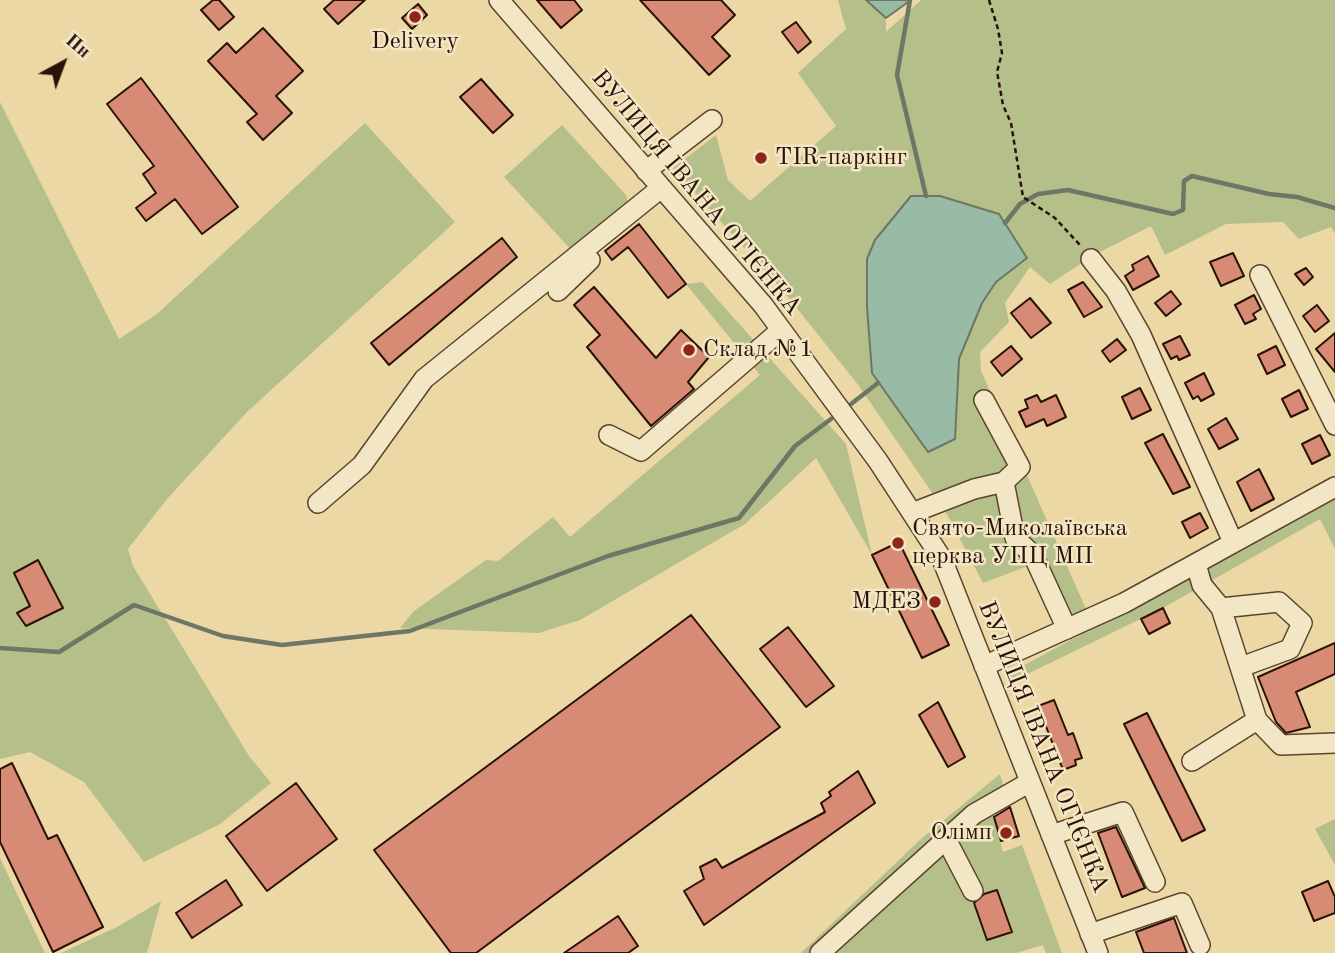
<!DOCTYPE html>
<html>
<head>
<meta charset="utf-8">
<style>
	body { margin:0 }
	#map { position:relative; width:1335px; height:953px; overflow:hidden; background:#ecd8a5; font-family:"Old Standard TT",serif }
	canvas { display:block }
	.north { position:absolute; left:28px; top:28px; width:70px; height:70px; -webkit-text-stroke:5px #f3e6c4; paint-order:stroke; rotate:41deg; font-size:19px; font-weight:700; line-height:28px; text-align:center; color:#2a1208 }
	.north::after { content:''; display:block; margin:auto; width:24px; height:32px; background:#2a1208; clip-path:polygon(50% 0,100% 100%,50% 72%,0 100%) }
</style>
</head>
<body>
<div id="map">
<canvas width="1335" height="953"></canvas>
<div class="north">Пн</div>
</div>
<script>
const ctx = document.querySelector('canvas').getContext('2d');
ctx.lineJoin = 'round';
function paint(path, color) { ctx.fillStyle = color; ctx.fill(path, 'evenodd'); }
const shape = rows => new Path2D(rows.map(r => 'M' + r).join(''));
function stroke(path, color, width, dash) { ctx.strokeStyle = color; ctx.lineWidth = width; ctx.lineCap = dash ? 'butt' : 'round'; ctx.setLineDash(dash || []); ctx.stroke(path); }
function drawText(font, color, halo, rows, align = 'center') {
  ctx.font = font + ' "Old Standard TT",serif'; ctx.lineWidth = 5; ctx.setLineDash([]); ctx.textBaseline = 'middle'; ctx.strokeStyle = halo; ctx.fillStyle = color; for (const [text, x, y, turn = 0] of rows) {
    ctx.save(); ctx.translate(x, y); ctx.rotate((+turn || 0) * Math.PI / 180); ctx.textAlign = isNaN(turn) ? turn : align; if (halo) ctx.strokeText(text, 0, 0); ctx.fillText(text, 0, 0); ctx.restore();
  }
}
paint(shape([
	[838,0,866,0,886,18,886,32,921,0,1335,0,1335,234,1331,227,1299,239,1283,222,1226,224,1165,255,1151,226,1094,255,1050,284,1030,267,1005,303,1009,322,980,352,981,371,1086,609,1065,619,1028,566,983,583,948,516,859,386,788,297,673,168,716,135,728,180,750,201,836,126,798,73,846,29],
	[1026,258,996,282,982,303,959,359,955,439,872,373,870,329],
	[0,102,119,339,157,314,365,123,455,222,247,412,167,499,128,549,133,566,249,756,271,783,220,824,144,862,84,782,30,752,0,759],
	[562,125,626,195,628,203,575,254,504,177],
	[702,282,846,444,872,555,816,458,745,524,580,620,539,633,400,628,414,611,486,560,498,561,553,517,570,537,760,375,686,284],
	[1335,497,1335,549,1320,519,1163,608,1009,683,1006,675],
	[1000,774,1006,794,992,810,1003,852,1022,845,1062,953,1046,953,1043,945,1016,953,801,953,921,839],
	[1335,819,1335,865,1315,829],
	[0,858,45,953,0,953],
	[161,901,147,953,61,953,117,927]
]), '#b4bf89');
const water = shape([
	[866,0,911,0,886,18,866,0],
	[911,196,940,196,999,214,1027,258,996,282,982,303,959,359,955,439,928,452,872,373,867,307,867,259,875,240,911,196]
]);
paint(water, '#99baa4');
stroke(water, '#6d7766', 2);
stroke(shape([
	[910,0,897,75,926,196],
	[1005,223,1020,204,1038,194,1068,190,1173,214,1183,210,1184,181,1192,176,1269,194,1297,197,1335,208],
	[851,404,878,383],
	[0,648,59,652,134,605,223,636,282,645,410,631,608,556,739,518,795,446,831,419]
]), '#6d7766', 4.5);
const building = shape([
	[213,0,219,0,234,17,219,30,201,10,213,0],
	[334,0,365,0,338,24,324,9,334,0],
	[537,0,574,0,582,10,561,28,537,0],
	[640,0,721,0,735,15,712,37,730,56,709,75,640,0],
	[418,4,427,15,412,29,402,18,418,4],
	[796,22,811,42,798,53,782,32,796,22],
	[263,28,303,71,276,96,292,113,263,140,247,122,257,114,208,61,227,43,236,53,263,28],
	[141,78,238,207,202,234,175,199,146,221,136,208,156,193,143,174,154,166,107,104,141,78],
	[481,79,513,115,493,133,460,97,481,79],
	[639,224,686,284,668,298,628,247,612,260,605,251,639,224],
	[502,238,517,257,389,365,371,343,502,238],
	[1233,253,1244,276,1221,286,1210,262,1233,253],
	[1148,256,1159,276,1133,290,1125,276,1134,270,1132,265,1148,256],
	[1306,268,1313,277,1304,285,1295,274,1306,268],
	[1083,282,1102,307,1084,317,1068,290,1083,282],
	[594,287,656,358,681,330,709,357,688,382,694,389,651,426,587,347,600,335,574,305,594,287],
	[1171,291,1181,304,1166,316,1155,303,1171,291],
	[1254,295,1261,309,1253,314,1256,319,1245,324,1235,305,1254,295],
	[1030,298,1051,323,1031,338,1011,313,1030,298],
	[1317,305,1329,321,1315,332,1303,316,1317,305],
	[1335,333,1335,372,1316,349,1335,333],
	[1180,336,1190,355,1179,360,1177,356,1171,359,1163,344,1180,336],
	[1117,339,1126,350,1110,362,1102,351,1117,339],
	[1011,346,1022,359,1002,376,991,362,1011,346],
	[1276,346,1285,365,1267,374,1258,355,1276,346],
	[1204,373,1214,394,1201,401,1198,396,1193,399,1185,383,1204,373],
	[1140,388,1151,410,1132,419,1122,397,1140,388],
	[1299,390,1308,409,1291,417,1282,399,1299,390],
	[1037,395,1041,402,1056,395,1066,417,1047,426,1044,419,1026,427,1019,412,1028,408,1025,400,1037,395],
	[1226,418,1238,439,1219,449,1208,429,1226,418],
	[1163,434,1190,487,1173,494,1145,443,1163,434],
	[1320,435,1330,455,1312,464,1302,444,1320,435],
	[1259,469,1274,499,1251,511,1237,482,1259,469],
	[1200,513,1208,528,1190,538,1182,522,1200,513],
	[899,542,949,645,922,658,872,555,899,542],
	[38,560,63,608,26,626,17,613,30,606,14,573,38,560],
	[1163,608,1170,623,1149,634,1141,619,1163,608],
	[691,615,780,727,476,953,451,953,374,850,691,615],
	[788,627,834,686,806,707,760,649,788,627],
	[1335,643,1335,674,1296,692,1310,727,1286,733,1276,722,1258,677,1335,643],
	[1054,700,1068,735,1073,733,1082,758,1075,760,1076,765,1063,770,1038,706,1054,700],
	[938,702,965,757,948,767,919,715,938,702],
	[1147,713,1205,830,1182,841,1124,724,1147,713],
	[12,763,48,839,57,835,103,927,53,952,0,842,0,769,12,763],
	[858,771,875,803,704,925,684,891,704,879,700,867,716,859,722,868,825,812,821,803,831,796,829,792,858,771],
	[296,783,337,839,267,891,226,836,296,783],
	[1010,807,1019,836,1001,841,994,817,1010,807],
	[1116,827,1145,888,1122,897,1098,833,1116,827],
	[226,880,242,905,192,938,176,913,226,880],
	[1328,881,1335,897,1335,913,1314,921,1302,892,1328,881],
	[997,890,1012,932,987,940,974,903,984,894,997,890],
	[618,916,638,946,628,953,564,953,618,916],
	[1174,918,1187,953,1144,953,1136,932,1174,918]
]);
paint(building, '#d78b74');
stroke(building, '#2a1208', 2);
const minor = shape([
	[499,0,763,305,878,461,942,559,1098,953],
	[646,171,712,120],
	[1091,259,1116,291,1141,335,1233,542],
	[1260,275,1335,425],
	[558,291,590,260],
	[984,400,1020,467,1004,482,1015,538,1033,555,1067,629],
	[609,435,641,451,781,330],
	[318,503,362,465,424,379,661,188],
	[912,513,974,489,1004,482],
	[1221,608,1279,602,1302,623,1290,649,1241,667],
	[984,666,1124,603,1335,487],
	[1257,720,1281,745,1335,743],
	[1192,761,1257,720,1221,608,1202,585,1196,564],
	[1051,835,1123,812,1155,882],
	[946,839,973,891],
	[1090,934,1182,903,1200,945],
	[820,953,974,814,1030,782]
]);
stroke(minor, '#5a442f', 22);
stroke(shape([
	[989,0,998,29,1002,53,997,72,1003,105,1011,123,1023,197,1055,218,1080,245]
]), '#2a1208', 2.5, [5, 3.5]);
stroke(minor, '#f3e6c4', 19);
for (const [x, y, r, color] of [
	[415,17,7,"#8f2418"],
	[761,158,7,"#8f2418"],
	[689,350,7,"#8f2418"],
	[898,543,7,"#8f2418"],
	[935,602,7,"#8f2418"],
	[1006,833,7,"#8f2418"]
]) { const dot = new Path2D(); dot.arc(x, y, r, 0, 2 * Math.PI); ctx.fillStyle = color; ctx.fill(dot); stroke(dot, '#f3e6c4', 2.5); }
drawText('24px', '#2a1208', '#f3e6c4', [
	["Delivery",415,42,"center"],
	["TIR-паркінг",775,158],
	["Склад №1",703,350],
	["Свято-Миколаївська",912,529],
	["церква УПЦ МП",912,557],
	["МДЕЗ",921,602,"right"],
	["Олімп",992,833,"right"]
], 'left');
drawText('24px', '#2a1208', '#f3e6c4', [
	["ВУЛИЦЯ ІВАНА ОГІЄНКА",696,193,50],
	["ВУЛИЦЯ ІВАНА ОГІЄНКА",1043,747,68]
]);
</script>
</body>
</html>
